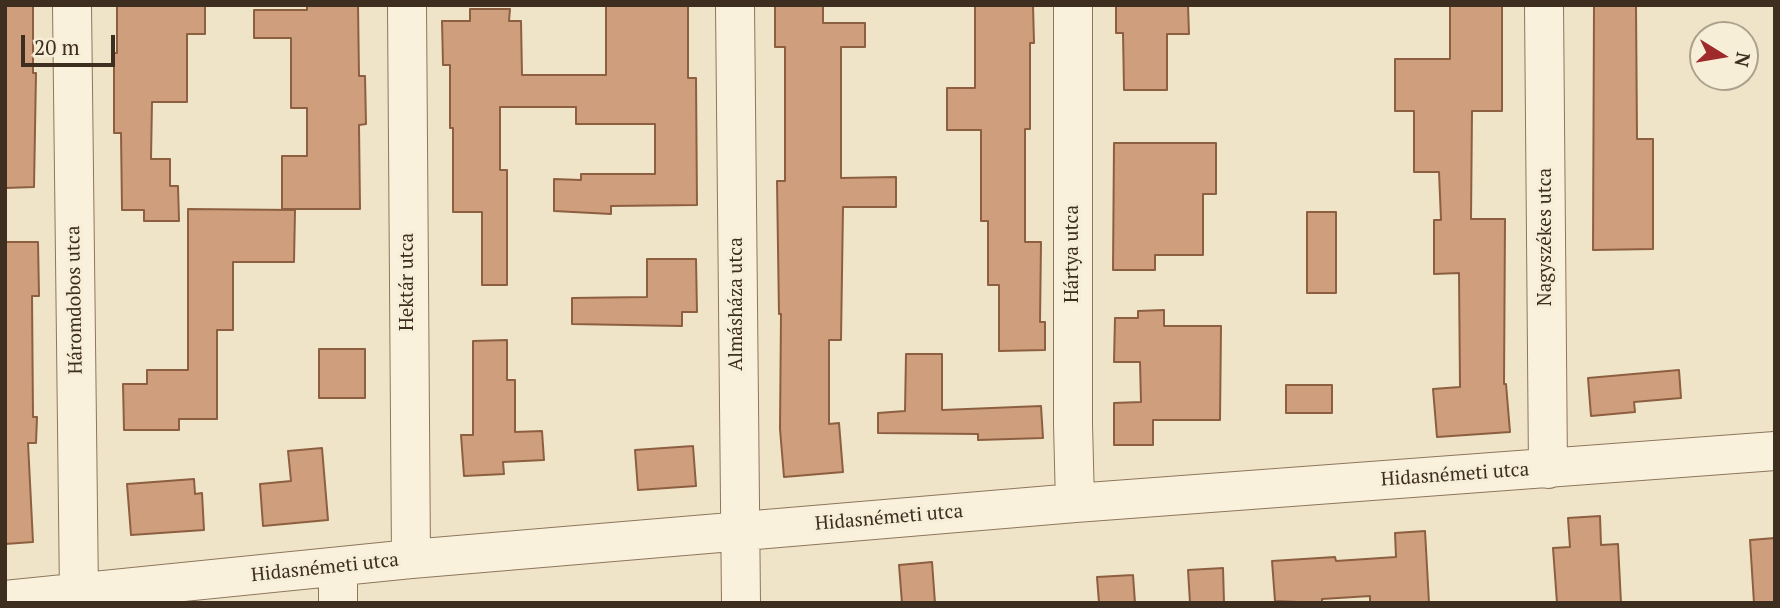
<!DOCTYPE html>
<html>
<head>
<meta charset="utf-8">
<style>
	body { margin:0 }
	#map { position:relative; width:1780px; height:608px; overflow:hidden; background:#f0e4c8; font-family:"PT Serif",serif }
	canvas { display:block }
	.frame { position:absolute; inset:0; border:7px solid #3d2e20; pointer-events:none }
	.north { position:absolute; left:1689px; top:21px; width:70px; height:70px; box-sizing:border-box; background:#f7eed8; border:2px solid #ada18e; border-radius:50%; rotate:101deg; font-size:19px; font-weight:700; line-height:28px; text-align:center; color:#3d2e20 }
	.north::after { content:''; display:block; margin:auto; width:24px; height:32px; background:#9e2a2b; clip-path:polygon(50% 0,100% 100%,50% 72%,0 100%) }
	.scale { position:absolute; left:21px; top:35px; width:94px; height:32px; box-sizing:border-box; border:4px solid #3d2e20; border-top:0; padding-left:9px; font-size:21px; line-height:24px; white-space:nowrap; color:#3d2e20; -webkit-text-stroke:5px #f7eed8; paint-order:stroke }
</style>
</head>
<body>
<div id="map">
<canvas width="1780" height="608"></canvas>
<div class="frame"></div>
<div class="north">N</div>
<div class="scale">20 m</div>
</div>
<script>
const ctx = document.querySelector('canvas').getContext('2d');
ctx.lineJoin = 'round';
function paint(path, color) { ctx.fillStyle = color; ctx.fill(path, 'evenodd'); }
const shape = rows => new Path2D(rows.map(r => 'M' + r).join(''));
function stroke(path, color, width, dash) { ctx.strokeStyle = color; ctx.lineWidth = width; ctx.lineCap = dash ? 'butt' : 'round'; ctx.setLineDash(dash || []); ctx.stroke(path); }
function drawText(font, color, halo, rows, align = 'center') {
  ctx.font = font + ' "PT Serif",serif'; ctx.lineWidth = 6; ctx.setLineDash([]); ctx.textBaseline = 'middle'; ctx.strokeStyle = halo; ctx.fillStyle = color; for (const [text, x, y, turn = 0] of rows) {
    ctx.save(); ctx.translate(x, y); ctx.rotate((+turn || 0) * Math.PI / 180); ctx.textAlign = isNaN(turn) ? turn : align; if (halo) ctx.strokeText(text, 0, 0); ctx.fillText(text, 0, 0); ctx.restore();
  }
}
const building = shape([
	[5,5,33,5,33,73,36,73,34,187,5,188,5,5],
	[117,5,205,5,205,34,187,34,187,102,152,102,151,159,170,159,170,186,178,186,179,221,144,221,144,210,122,210,121,133,114,133,114,53,117,53,117,5],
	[307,5,358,5,359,76,365,76,366,124,359,125,360,209,282,209,282,156,307,156,307,108,291,108,291,38,254,38,254,10,307,10,307,5],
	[606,5,688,5,688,78,696,78,697,205,611,206,611,214,554,211,554,179,581,180,581,174,655,174,655,124,576,124,576,107,500,107,500,170,507,170,507,285,482,285,482,212,453,212,453,128,450,128,450,65,443,65,442,21,470,21,470,9,510,9,509,21,521,21,522,75,606,75,606,5],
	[775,5,823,5,823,23,865,23,865,47,841,47,841,178,896,177,896,207,843,207,841,340,829,340,829,424,839,423,843,472,784,477,780,429,781,314,779,314,777,181,785,181,785,47,775,47,775,5],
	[975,5,1033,5,1034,43,1030,43,1030,129,1025,129,1025,242,1041,242,1040,322,1045,322,1045,350,999,351,999,285,988,285,988,221,981,221,981,130,947,130,947,88,975,88,975,5],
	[1116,5,1188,5,1189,34,1167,34,1167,90,1124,90,1123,33,1116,33,1116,5],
	[1450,5,1502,5,1502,111,1472,111,1471,219,1505,219,1504,384,1506,384,1510,432,1437,437,1433,389,1460,387,1459,273,1434,274,1434,220,1441,220,1439,172,1414,172,1414,111,1395,111,1395,59,1450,59,1450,5],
	[1594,5,1636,5,1637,139,1653,139,1653,249,1593,250,1594,5],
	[1114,143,1216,143,1216,194,1203,194,1203,255,1155,255,1155,270,1113,270,1114,143],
	[188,209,295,210,294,262,233,262,233,330,217,330,217,419,179,419,179,430,124,430,123,384,147,384,147,370,188,370,188,209],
	[1307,212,1336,212,1336,293,1307,293,1307,212],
	[5,242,38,242,39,296,32,296,33,417,37,417,36,443,28,443,33,542,5,544,5,242],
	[647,259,696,259,697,312,682,312,682,326,572,324,572,298,647,297,647,259],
	[1164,310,1164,326,1221,326,1220,420,1153,420,1153,445,1114,445,1114,403,1141,402,1140,362,1114,362,1115,318,1138,318,1138,311,1164,310],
	[507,340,507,380,515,380,515,432,542,431,544,460,503,462,504,474,464,476,461,435,473,435,473,341,507,340],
	[319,349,365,349,365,398,319,398,319,349],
	[906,354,942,354,942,410,1041,406,1043,438,978,440,978,434,878,433,878,413,905,411,906,354],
	[1679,370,1681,398,1634,402,1635,412,1591,416,1588,378,1679,370],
	[1286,385,1332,385,1332,413,1286,413,1286,385],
	[693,446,696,486,638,490,635,450,693,446],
	[322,448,328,520,263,526,260,484,291,481,288,451,322,448],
	[194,479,195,494,202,493,204,530,131,535,127,484,194,479],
	[1600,516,1601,545,1618,544,1621,603,1557,603,1553,548,1570,547,1568,518,1600,516],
	[1425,531,1429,603,1370,603,1370,596,1322,599,1322,603,1275,601,1272,561,1335,557,1336,561,1396,557,1395,533,1425,531],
	[1775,538,1775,603,1754,603,1750,540,1775,538],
	[932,562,935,603,902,603,899,565,932,562],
	[1223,568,1224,603,1190,603,1188,570,1223,568],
	[1133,575,1135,603,1099,603,1097,577,1133,575]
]);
paint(building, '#cf9f7d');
stroke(building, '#8d5f41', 2);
const minor = shape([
	[72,5,79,594],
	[407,5,411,559],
	[735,5,741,603],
	[1073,5,1073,424,1075,503],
	[1544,5,1548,469],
	[5,600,411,559,1075,503,1775,451],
	[338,603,338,568]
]);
stroke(minor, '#8d765c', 40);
stroke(minor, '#faf1dc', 38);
drawText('19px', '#3d2e20', '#f7eed8', [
	["Nagyszékes utca",1546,237,-90],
	["Hártya utca",1073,254,-90],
	["Hektár utca",408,282,-90],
	["Háromdobos utca",75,300,-91],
	["Almásháza utca",737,304,-90],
	["Hidasnémeti utca",1455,475,-4],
	["Hidasnémeti utca",889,518,-5],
	["Hidasnémeti utca",325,568,-6]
]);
</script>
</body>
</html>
